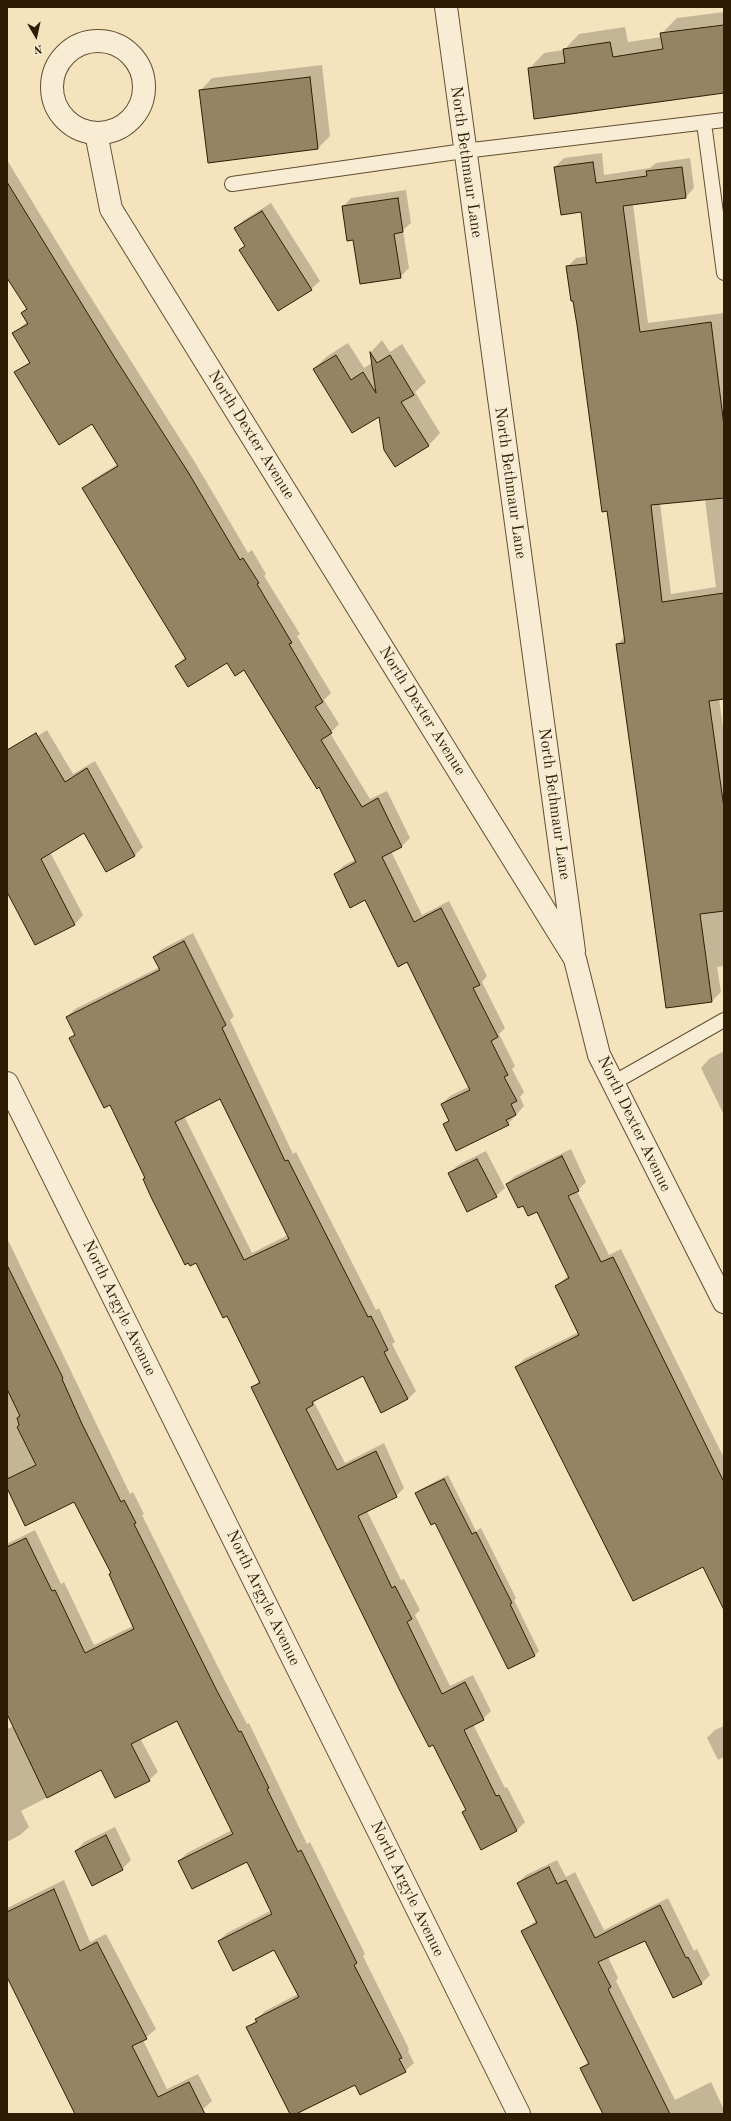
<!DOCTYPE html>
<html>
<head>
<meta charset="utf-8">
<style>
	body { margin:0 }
	#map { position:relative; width:731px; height:2121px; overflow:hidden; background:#f5e3bd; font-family:"Old Standard TT",serif }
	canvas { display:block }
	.frame { position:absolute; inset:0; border:8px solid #2e1d04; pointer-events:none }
	.north { position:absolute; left:16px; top:16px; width:40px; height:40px; -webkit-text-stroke:3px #f8edd4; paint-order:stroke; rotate:171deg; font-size:11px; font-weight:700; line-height:16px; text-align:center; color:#2e1d04 }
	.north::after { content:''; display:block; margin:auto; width:14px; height:18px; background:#2e1d04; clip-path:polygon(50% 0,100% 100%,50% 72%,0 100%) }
</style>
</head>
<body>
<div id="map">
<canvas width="731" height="2121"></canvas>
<div class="frame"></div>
<div class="north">N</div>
</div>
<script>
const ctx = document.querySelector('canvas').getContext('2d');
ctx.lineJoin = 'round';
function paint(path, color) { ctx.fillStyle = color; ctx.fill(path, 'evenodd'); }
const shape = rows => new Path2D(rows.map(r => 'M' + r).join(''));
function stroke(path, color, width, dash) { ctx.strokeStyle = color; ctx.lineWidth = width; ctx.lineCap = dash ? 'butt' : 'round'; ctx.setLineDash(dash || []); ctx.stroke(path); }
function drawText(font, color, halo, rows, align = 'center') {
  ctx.font = font + ' "Old Standard TT",serif'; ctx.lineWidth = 3; ctx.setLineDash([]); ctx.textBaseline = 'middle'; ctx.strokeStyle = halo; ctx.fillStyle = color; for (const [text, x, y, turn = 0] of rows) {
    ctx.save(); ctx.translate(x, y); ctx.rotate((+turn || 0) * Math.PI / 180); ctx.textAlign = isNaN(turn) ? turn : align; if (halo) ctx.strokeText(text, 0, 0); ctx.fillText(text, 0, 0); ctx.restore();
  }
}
paint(shape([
	[724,12,724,92,529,69,544,53,564,50,579,34,625,27,628,42,662,37,661,34,677,18],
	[322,65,330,136,318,148,200,91,212,78],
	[602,153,604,175,650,168,656,163,690,158,694,188,685,198,633,204,648,323,724,313,724,698,719,698,724,735,724,966,717,967,721,992,712,1001,617,645,625,636,608,510,567,267,576,258,587,256,582,211,555,167,564,158],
	[705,499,716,587,671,594,660,503],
	[7,160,83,285,196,464,248,553,252,550,266,574,264,576,300,634,297,636,331,693,324,700,339,724,330,733,370,799,387,791,410,838,402,846,391,851,422,915,449,901,487,976,482,982,505,1028,499,1034,515,1066,512,1069,524,1092,520,1097,524,1106,508,1124,445,1124,449,1120,442,1104,450,1096,470,1086,407,961,365,899,335,874,343,866,356,859,319,786,244,669,227,661,176,666,185,657,84,488,92,480,118,464,93,423,16,373,30,361,13,333,28,321,23,313,27,308,7,276],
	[406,190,411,223,403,230,409,268,400,277,354,239,343,207,351,198],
	[271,203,320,281,311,289,241,250,246,245,235,228,244,220],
	[382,340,390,352,402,344,426,382,415,392,440,433,428,446,314,369,326,357,348,343,364,368,372,363,371,352],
	[47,730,73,774,95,761,143,847,135,855,106,870,84,831,50,852,83,915,75,924,35,944,7,890,7,756],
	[193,933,234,1016,230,1020,293,1154,296,1152,376,1310,379,1308,395,1342,392,1344,416,1391,408,1399,363,1374,321,1396,314,1402,345,1463,384,1443,404,1488,396,1496,367,1511,401,1580,404,1579,420,1610,415,1615,450,1686,473,1675,491,1711,483,1719,473,1724,505,1788,507,1787,525,1822,517,1830,463,1812,467,1809,252,1388,260,1380,228,1315,146,1177,110,1104,70,1039,75,1034,67,1017,75,1009,160,967,154,957,162,949],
	[221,1098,288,1235,252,1253,184,1116],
	[724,1051,724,1115,701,1068,709,1059],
	[571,1149,586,1182,577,1191,609,1255,621,1249,724,1458,724,1587,516,1367,524,1359,579,1332,556,1286,569,1275,537,1211,524,1205,507,1184,515,1176],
	[486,1151,505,1188,496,1196,449,1173,458,1165],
	[7,1238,130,1494,133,1492,144,1514,142,1515,226,1683,247,1724,249,1723,307,1844,310,1842,365,1954,363,1956,409,2049,408,2051,414,2063,405,2071,356,2084,291,2114,248,2028,265,2011,298,1994,274,1949,219,1941,227,1933,272,1910,247,1861,179,1861,187,1853,232,1830,177,1720,140,1738,158,1772,149,1780,102,1769,21,1811,29,1827,20,1835,7,1842,7,1729,14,1726,7,1712,7,1544,35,1530,61,1584,64,1582,94,1645,135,1625,111,1573,75,1500,7,1486],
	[448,1475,476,1531,481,1528,516,1598,514,1600,539,1651,535,1655,509,1667,436,1522,416,1493,421,1489],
	[724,1726,724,1757,718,1760,707,1738,715,1730],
	[115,1827,131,1860,122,1869,76,1851,84,1842],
	[557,1860,566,1877,575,1872,604,1930,668,1898,694,1951,697,1949,710,1975,701,1984,646,1940,608,1957,618,1978,616,1981,675,2100,711,2082,724,2110,724,2114,641,2114,581,2068,589,2061,522,1931,537,1920,518,1883,526,1875],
	[64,1880,90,1942,106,1934,156,2029,143,2040,167,2089,198,2074,212,2101,202,2110,194,2114,77,2114,7,1949,7,1908]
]), '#0003');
const building = shape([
	[724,25,724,93,534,119,528,68,565,63,563,49,610,42,613,57,663,49,660,33,724,25],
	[310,77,318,149,208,163,199,90,310,77],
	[593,162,596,183,647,176,646,171,682,167,686,198,623,206,640,332,711,322,724,426,724,498,651,505,662,602,724,593,724,699,709,701,724,808,724,911,700,914,712,1002,666,1008,616,644,625,643,607,511,602,512,577,325,573,301,571,301,566,266,587,264,581,212,561,215,554,167,593,162],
	[7,182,115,358,188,472,240,560,243,558,259,583,257,584,292,643,289,644,323,702,315,707,332,733,321,740,362,807,378,798,402,847,382,857,414,922,441,908,480,985,473,988,498,1037,491,1041,508,1075,504,1077,517,1101,511,1104,516,1115,506,1120,509,1125,456,1151,443,1124,449,1121,441,1104,470,1090,407,962,398,967,365,900,350,908,334,874,356,862,319,787,317,789,244,670,235,676,227,663,188,687,175,666,186,659,82,488,118,466,92,424,59,445,14,372,30,363,12,333,28,324,21,313,27,309,7,278,7,182],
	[398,198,403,232,394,234,401,278,360,284,353,240,347,241,342,206,398,198],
	[262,211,312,290,278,311,239,250,245,246,234,228,262,211],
	[370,352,377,363,390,355,414,395,401,402,429,446,395,467,384,450,379,417,352,433,313,369,336,355,351,380,363,372,376,393,370,352],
	[36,733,65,782,87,768,135,856,106,872,84,833,41,859,75,925,35,945,7,892,7,750,36,733],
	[184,941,226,1025,222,1028,285,1161,288,1160,368,1317,371,1316,388,1350,384,1352,408,1399,381,1413,363,1376,312,1402,313,1405,306,1409,337,1470,376,1451,397,1497,358,1516,392,1588,395,1586,412,1619,407,1622,442,1694,465,1682,484,1720,464,1730,496,1796,499,1795,517,1831,481,1850,462,1812,466,1810,433,1745,429,1747,401,1693,251,1387,260,1383,227,1316,223,1318,196,1263,190,1266,188,1263,185,1265,151,1197,143,1179,145,1178,110,1105,104,1108,69,1038,75,1035,66,1017,160,970,153,957,184,941],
	[220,1099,289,1239,244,1260,175,1122,220,1099],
	[562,1156,579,1191,568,1196,601,1262,613,1257,724,1482,724,1610,703,1567,633,1601,515,1367,579,1335,555,1286,569,1278,537,1212,528,1216,523,1206,518,1208,506,1184,562,1156],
	[477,1159,497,1197,467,1212,448,1173,477,1159],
	[7,1265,63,1378,62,1379,82,1424,121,1502,124,1500,136,1523,134,1524,217,1691,239,1732,241,1731,269,1788,267,1789,298,1852,301,1850,357,1963,354,1965,402,2058,399,2059,406,2072,360,2095,355,2085,296,2114,290,2114,246,2027,257,2022,255,2019,299,1997,274,1950,233,1971,218,1941,272,1914,247,1862,192,1889,178,1861,233,1834,177,1721,131,1744,150,1781,115,1798,101,1770,47,1798,7,1714,7,1547,26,1538,52,1591,55,1590,85,1653,134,1629,109,1574,111,1573,74,1502,25,1526,7,1488,7,1479,36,1465,17,1427,19,1425,17,1418,20,1416,7,1389,7,1265],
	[444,1479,472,1534,476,1532,512,1603,510,1604,535,1656,508,1669,435,1523,431,1525,415,1493,444,1479],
	[106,1835,123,1870,92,1886,75,1851,106,1835],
	[549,1867,557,1884,566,1880,595,1938,660,1905,686,1958,688,1957,702,1984,673,1998,645,1941,598,1962,611,1987,608,1989,670,2114,603,2114,580,2068,589,2064,521,1931,537,1923,517,1883,549,1867],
	[54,1889,80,1951,97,1942,147,2039,132,2046,158,2097,189,2082,205,2114,75,2114,7,1977,7,1912,54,1889]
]);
paint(building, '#958464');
stroke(building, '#2e1d04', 1);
const service = shape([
	[704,123,724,273],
	[232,184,464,151,724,120],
	[613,1083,724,1020]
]);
const minor = shape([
	[446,7,574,951],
	'52 87a46 46 0 1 1 92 0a46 46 0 1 1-92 0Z',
	[96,133,111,209,575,959,599,1055,724,1302],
	[7,1083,519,2114]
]);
stroke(service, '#604e32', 16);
stroke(minor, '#604e32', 24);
stroke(service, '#f8edd4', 14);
stroke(minor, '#f8edd4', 22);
drawText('16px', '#2e1d04', '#f8edd4', [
	["North Bethmaur Lane",466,162,82],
	["North Dexter Avenue",251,435,58],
	["North Bethmaur Lane",510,483,82],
	["North Dexter Avenue",422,711,58],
	["North Bethmaur Lane",554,804,82],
	["North Dexter Avenue",634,1124,64],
	["North Argyle Avenue",119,1308,64],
	["North Argyle Avenue",263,1598,64],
	["North Argyle Avenue",407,1889,64]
]);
</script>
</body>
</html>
